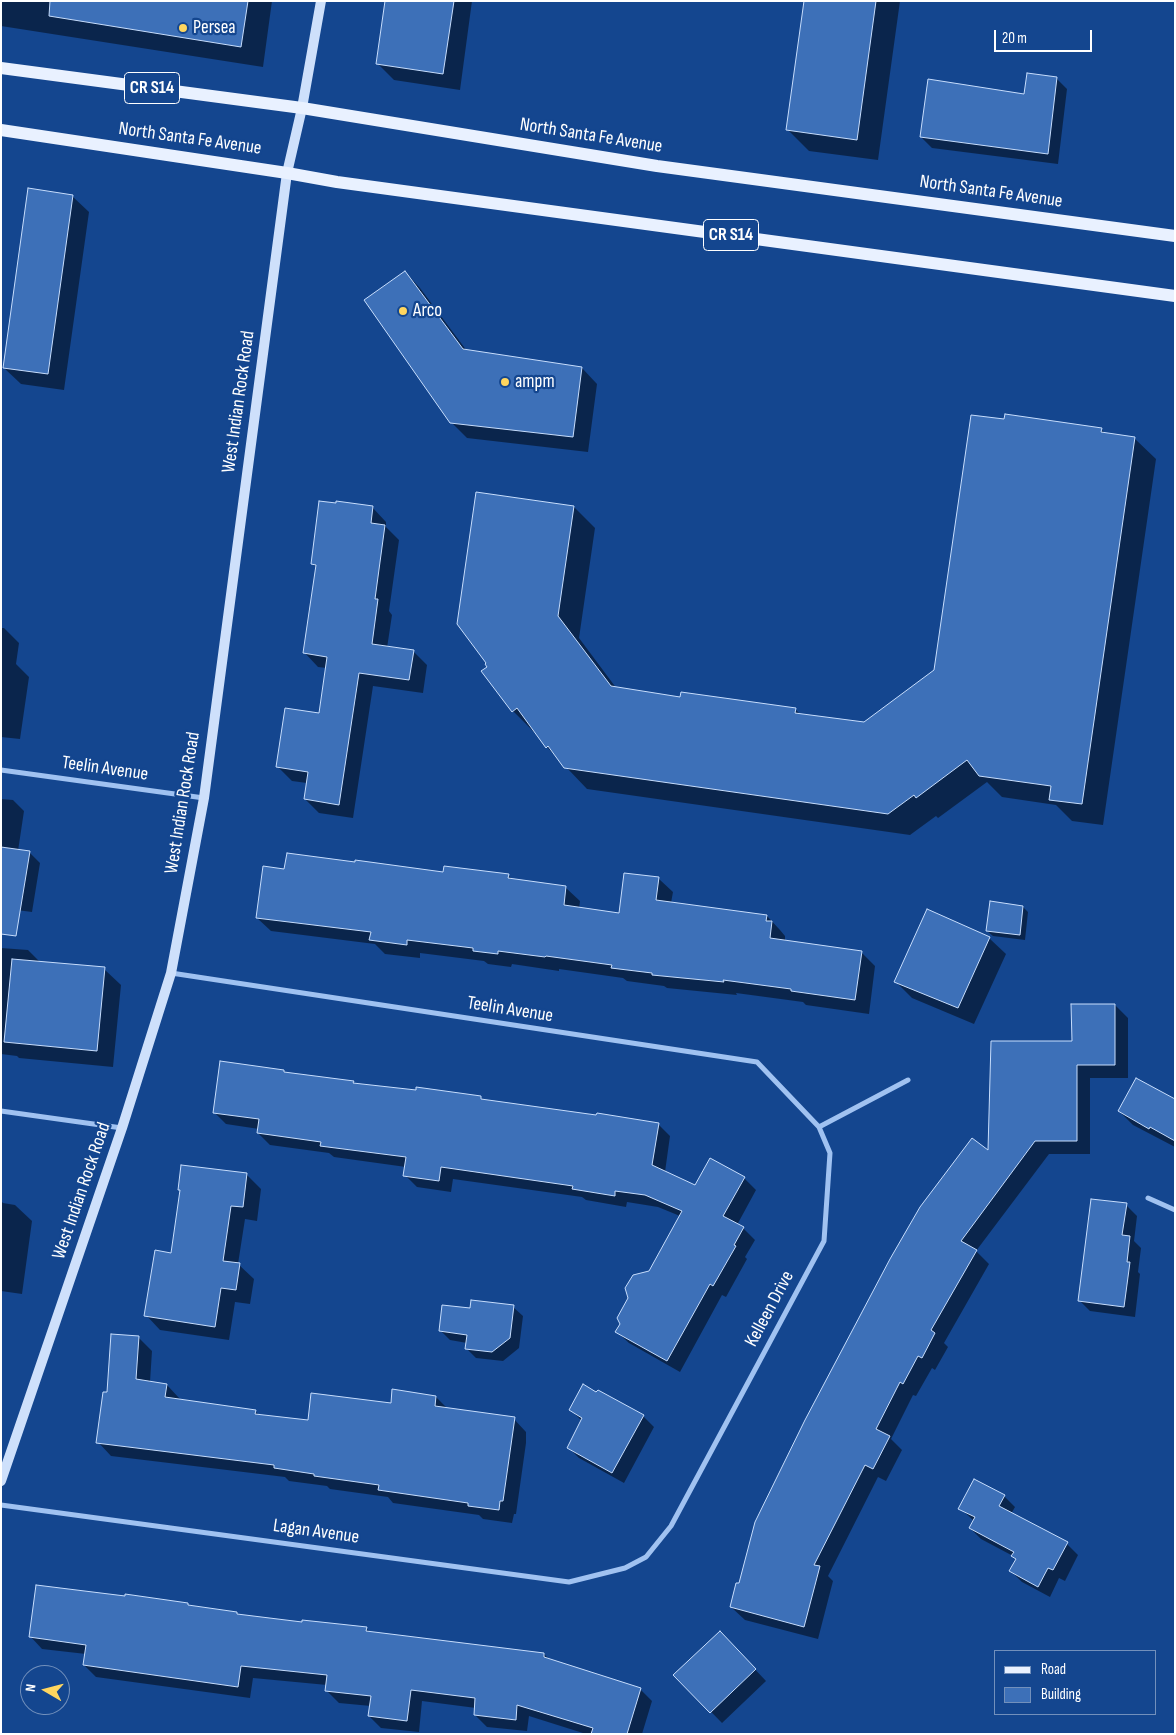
<!DOCTYPE html>
<html>
<head>
<meta charset="utf-8">
<style>
	body { margin:0 }
	#map { position:relative; width:1176px; height:1735px; overflow:hidden; background:#14468f; font-family:"Sofia Sans Condensed",sans-serif }
	canvas { display:block }
	.frame { position:absolute; inset:0; border:2px solid #fff; pointer-events:none }
	.legend { position:absolute; left:994px; top:1650px; width:162px; height:65px; box-sizing:border-box; background:#14468f; border:1px solid #7290bc; margin:0; padding:6px 9px; list-style:none; font-size:15px; color:#fff }
	.legend li { display:flex; align-items:center; gap:10px; height:25px }
	.legend b { width:25px; border:1px solid #7290bc }
	.north { position:absolute; left:20px; top:1665px; width:50px; height:50px; box-sizing:border-box; background:#14468f; border:1px solid #7290bc; border-radius:50%; rotate:278deg; font-size:14px; font-weight:700; line-height:20px; text-align:center; color:#fff }
	.north::after { content:''; display:block; margin:auto; width:18px; height:22px; background:#ffd65f; clip-path:polygon(50% 0,100% 100%,50% 72%,0 100%) }
	.scale { position:absolute; left:994px; top:30px; width:98px; height:22px; box-sizing:border-box; border:2px solid #fff; border-top:0; padding-left:6px; font-size:15px; line-height:18px; white-space:nowrap; color:#fff; -webkit-text-stroke:4px #14468f; paint-order:stroke }
</style>
</head>
<body>
<div id="map">
<canvas width="1176" height="1735"></canvas>
<div class="frame"></div>
<ul class="legend">
<li><b style="height:6px;background:#e9f1ff"></b>Road</li>
<li><b style="height:14px;background:#3d70b8"></b>Building</li>
</ul>
<div class="north">N</div>
<div class="scale">20 m</div>
</div>
<script>
const ctx = document.querySelector('canvas').getContext('2d');
ctx.lineJoin = 'round';
function paint(path, color) { ctx.fillStyle = color; ctx.fill(path, 'evenodd'); }
const shape = rows => new Path2D(rows.map(r => 'M' + r).join(''));
function stroke(path, color, width, dash) { ctx.strokeStyle = color; ctx.lineWidth = width; ctx.lineCap = dash ? 'butt' : 'round'; ctx.setLineDash(dash || []); ctx.stroke(path); }
function drawText(font, color, halo, rows, align = 'center') {
  ctx.font = font + ' "Sofia Sans Condensed",sans-serif'; ctx.lineWidth = 4.5; ctx.setLineDash([]); ctx.textBaseline = 'middle'; ctx.strokeStyle = halo; ctx.fillStyle = color; for (const [text, x, y, turn = 0] of rows) {
    ctx.save(); ctx.translate(x, y); ctx.rotate((+turn || 0) * Math.PI / 180); ctx.textAlign = isNaN(turn) ? turn : align; if (halo) ctx.strokeText(text, 0, 0); ctx.fillText(text, 0, 0); ctx.restore();
  }
}
paint(shape([
	[1,1,272,1,263,67,1,26],
	[386,1,472,1,460,90,394,80,378,64],
	[805,1,900,1,878,160,809,151,788,130],
	[1056,78,1067,89,1058,164,932,148,921,137,1025,96],
	[72,196,89,212,64,390,21,384,4,368],
	[405,272,420,288,467,351,582,368,597,384,588,452,467,438,451,422],
	[1101,429,1106,434,1134,438,1156,459,1103,825,1072,821,1056,805,1002,797,987,782,938,818,936,816,910,835,587,789,547,747,536,731,534,732,513,711,489,667,574,507,595,528,579,638,617,689,681,698,796,710,801,715,864,724,936,670],
	[372,507,386,522,386,527,399,540,389,611,392,615,387,648,413,651,427,665,423,693,373,686,353,818,319,813,305,799,307,783,292,781,278,767,320,714,327,668,318,667,304,652,316,567,313,564],
	[1,628,4,628,19,643,16,664,29,677,20,739,1,737],
	[1,799,13,800,24,811,18,851,29,852,40,863,32,912,1,908],
	[285,871,508,875,513,880,566,888,580,901,579,909,620,915,659,879,673,892,671,903,767,916,780,930,785,936,785,942,861,952,875,966,869,1014,806,1005,803,1002,736,993,737,995,667,988,664,986,627,981,623,978,559,969,559,971,512,964,511,967,488,964,484,961,420,953,420,958,385,954,375,944,271,931,257,918],
	[1023,907,1028,912,1025,940,993,936,987,931],
	[989,938,1006,954,974,1024,912,998,896,982],
	[1,948,28,950,41,963,104,969,121,985,113,1067,19,1058,17,1056,1,1054],
	[1115,1005,1128,1018,1128,1078,1090,1078,1090,1154,1049,1154,976,1251,989,1264,944,1343,948,1347,935,1370,932,1368,916,1396,913,1395,891,1439,902,1450,886,1481,878,1477,828,1576,833,1581,818,1639,745,1620,731,1607,740,1585,990,1153,1073,1043],
	[284,1071,287,1074,353,1082,356,1085,481,1098,484,1101,658,1124,670,1136,665,1172,696,1186,744,1178,756,1190,737,1225,743,1228,755,1240,745,1257,747,1259,726,1297,722,1295,680,1372,629,1343,617,1332,680,1216,658,1207,627,1202,626,1207,586,1200,582,1197,453,1179,451,1192,417,1187,405,1175,406,1167,334,1157,329,1153,270,1145,258,1133,259,1129,226,1124,214,1112],
	[1175,1101,1175,1147,1133,1125,1119,1111],
	[247,1175,261,1189,257,1221,245,1219,238,1264,254,1279,250,1304,235,1302,229,1340,160,1330,146,1315,172,1254,181,1191],
	[1,1201,3,1203,15,1205,32,1221,22,1294,1,1291],
	[1126,1205,1137,1216,1134,1241,1141,1248,1138,1272,1140,1274,1135,1317,1090,1311,1079,1300],
	[513,1307,523,1316,519,1348,503,1361,476,1358,466,1348,467,1343,450,1340,440,1330,471,1309],
	[138,1337,152,1351,150,1382,167,1385,180,1399,180,1401,255,1411,259,1415,309,1421,436,1397,448,1409,513,1418,526,1432,526,1443,516,1514,514,1514,512,1523,483,1519,479,1515,393,1503,388,1497,330,1489,327,1486,289,1481,285,1477,111,1456,98,1442,109,1394],
	[571,1410,643,1416,654,1427,624,1483,579,1458,568,1447,582,1421],
	[1004,1496,1015,1507,1011,1514,1067,1544,1078,1555,1065,1581,1059,1578,1050,1597,1022,1582,1011,1571,1017,1560,1013,1556,981,1539,970,1528,974,1521,960,1508],
	[187,1604,190,1607,237,1613,239,1616,366,1628,371,1633,544,1654,551,1661,640,1689,652,1701,642,1734,586,1734,529,1716,527,1731,487,1727,475,1715,476,1708,422,1701,419,1732,381,1728,369,1716,371,1706,339,1703,327,1691,327,1685,253,1678,250,1698,96,1677,84,1665,86,1654,42,1649,30,1636],
	[731,1644,766,1681,722,1723,675,1675]
]), '#0007');
const building = shape([
	[50,1,248,1,241,47,49,16,50,1],
	[385,1,454,1,443,74,376,64,385,1],
	[804,1,876,1,857,140,786,130,804,1],
	[1027,73,1057,77,1048,154,920,137,928,79,1024,94,1027,73],
	[28,188,73,195,48,374,3,368,28,188],
	[405,271,463,349,582,367,573,437,450,423,364,300,405,271],
	[1005,414,1102,428,1101,432,1135,437,1082,804,1049,800,1051,786,979,776,967,760,916,798,914,795,888,814,564,768,548,746,546,748,517,708,512,712,481,671,487,667,485,664,486,663,457,624,476,492,574,506,558,616,611,686,680,697,681,692,796,708,795,713,864,722,934,670,971,415,1004,419,1005,414],
	[319,501,336,503,336,501,373,506,371,523,385,525,375,599,378,599,372,644,414,650,409,680,359,673,339,805,304,799,308,772,276,767,285,708,319,713,327,657,303,653,316,565,311,564,319,501],
	[1,847,30,851,16,936,1,934,1,847],
	[287,853,355,862,355,860,443,872,444,866,509,874,508,878,566,886,564,905,619,913,624,873,659,877,656,900,767,915,766,921,772,921,770,938,862,951,855,1000,791,991,791,989,723,980,724,982,652,975,652,973,611,968,612,965,546,956,545,957,498,951,498,954,473,951,473,948,407,940,407,945,369,940,371,932,256,918,263,866,284,869,287,853],
	[990,901,1023,906,1020,935,986,931,990,901],
	[927,909,990,937,958,1008,894,982,927,909],
	[12,959,105,967,97,1051,4,1042,12,959],
	[1071,1004,1115,1004,1115,1065,1077,1065,1077,1141,1035,1141,961,1241,977,1250,931,1330,935,1333,922,1358,918,1356,903,1384,900,1382,876,1429,890,1436,873,1469,865,1465,814,1565,820,1566,804,1627,730,1607,736,1583,739,1583,755,1522,805,1420,890,1259,920,1207,972,1138,988,1150,991,1041,1072,1041,1071,1004],
	[220,1061,284,1070,284,1072,354,1081,353,1083,416,1090,416,1087,481,1096,481,1099,596,1115,597,1113,659,1123,652,1165,695,1185,710,1158,745,1177,723,1216,744,1227,734,1245,736,1246,713,1286,710,1284,667,1361,615,1332,620,1324,617,1318,628,1298,625,1288,633,1275,649,1271,682,1211,645,1195,615,1191,615,1196,572,1189,573,1186,441,1167,439,1181,403,1176,406,1157,320,1146,321,1142,257,1133,259,1119,213,1113,220,1061],
	[1136,1078,1175,1099,1175,1141,1150,1127,1149,1129,1118,1111,1136,1078],
	[181,1165,247,1173,243,1207,231,1206,223,1261,240,1263,236,1290,221,1288,215,1327,144,1316,155,1250,171,1253,180,1190,178,1190,181,1165],
	[1091,1199,1127,1203,1122,1235,1130,1236,1127,1262,1130,1262,1124,1307,1078,1301,1091,1199],
	[471,1300,514,1305,510,1338,492,1352,465,1349,467,1335,439,1331,442,1305,470,1308,471,1300],
	[111,1334,139,1336,136,1379,167,1384,165,1397,256,1410,255,1414,308,1420,311,1393,391,1403,392,1389,436,1396,435,1406,515,1417,503,1501,500,1501,499,1510,468,1506,468,1503,378,1490,379,1485,314,1476,314,1474,274,1468,274,1465,96,1443,103,1392,107,1392,111,1334],
	[583,1384,596,1392,598,1390,644,1415,612,1473,567,1448,582,1418,569,1410,583,1384],
	[974,1479,1005,1495,999,1506,1068,1542,1053,1570,1048,1568,1038,1587,1009,1571,1016,1559,1011,1556,1014,1552,969,1528,975,1517,958,1509,974,1479],
	[36,1585,125,1596,125,1594,188,1603,188,1605,237,1612,237,1614,302,1622,302,1620,367,1627,366,1631,544,1653,544,1657,641,1688,627,1734,591,1734,593,1728,517,1705,516,1720,474,1715,475,1698,411,1690,407,1721,368,1716,371,1696,325,1691,327,1675,241,1666,238,1687,83,1665,86,1645,29,1637,36,1585],
	[720,1631,756,1669,710,1713,673,1675,720,1631]
]);
paint(building, '#3d70b8');
stroke(building, '#c7ddfc', 1);
stroke(shape([
	[1,770,204,798],
	[1,1111,122,1128],
	[819,1127,908,1080],
	[1148,1198,1175,1210],
	[1,1505,569,1582,625,1568,646,1557,671,1526,824,1241,830,1153,819,1127,757,1062,171,973]
]), '#a0c2f1', 5);
stroke(shape([
	[1,1481,122,1128,171,973,204,798,287,173,302,108,321,1]
]), '#cee0fb', 10);
stroke(shape([
	[1,68,302,108,657,166,1175,236],
	[1,130,287,173,337,182,1175,296]
]), '#e9f1ff', 12);
for (const [x, y, r, color] of [
	[183,28,5,"#ffd65f"],
	[403,311,5,"#ffd65f"],
	[505,382,5,"#ffd65f"]
]) { const dot = new Path2D(); dot.arc(x, y, r, 0, 2 * Math.PI); ctx.fillStyle = color; ctx.fill(dot); stroke(dot, '#14468f', 2); }
for (const [x, y, w] of [
	[152,88,55],
	[731,235,55]
]) { const box = new Path2D(); box.roundRect(x - w / 2, y - 15.5, w, 31, 4); ctx.fillStyle = '#14468f'; ctx.fill(box); stroke(box, '#fff', 1); }
drawText('bold 18px', '#fff', null, [
	["CR S14",152,88],
	["CR S14",731,235]
]);
drawText('19px', '#fff', '#14468f', [
	["Persea",193,28],
	["Arco",413,311],
	["ampm",515,382]
], 'left');
drawText('19px', '#fff', '#14468f', [
	["North Santa Fe Avenue",591,136,9],
	["North Santa Fe Avenue",190,139,8],
	["North Santa Fe Avenue",991,192,8],
	["West Indian Rock Road",239,402,-82],
	["Teelin Avenue",105,769,8],
	["West Indian Rock Road",183,803,-81],
	["Teelin Avenue",510,1010,9],
	["West Indian Rock Road",82,1191,-71],
	["Kelleen Drive",770,1309,-62],
	["Lagan Avenue",316,1532,8]
]);
</script>
</body>
</html>
